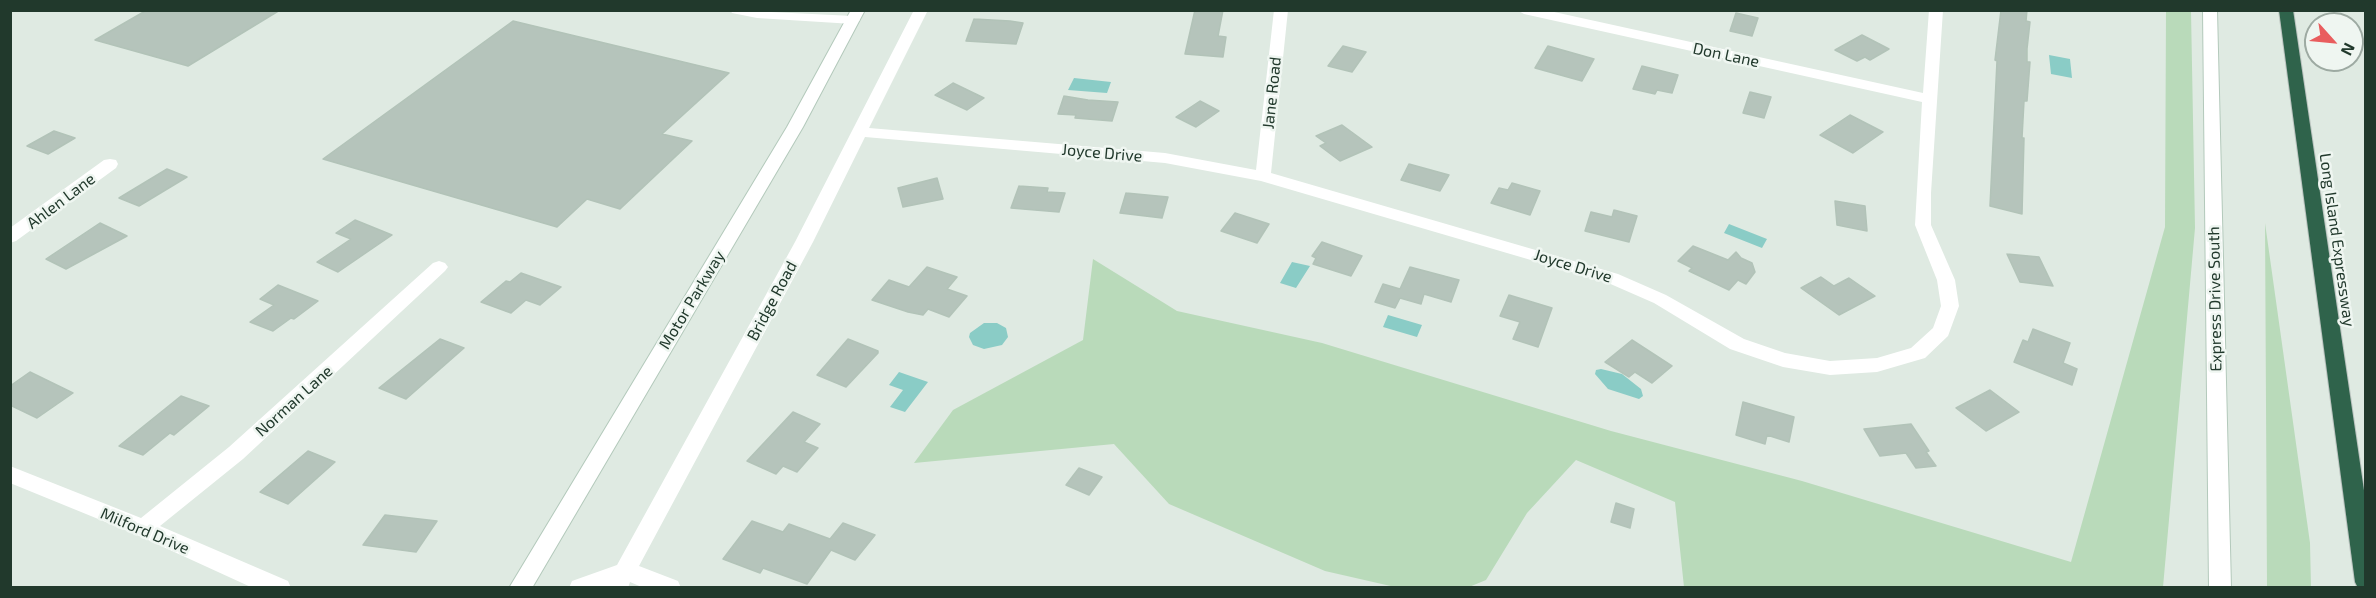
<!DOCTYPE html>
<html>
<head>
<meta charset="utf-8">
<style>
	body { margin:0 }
	#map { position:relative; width:2376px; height:598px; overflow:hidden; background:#dfeae2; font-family:"Exo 2",sans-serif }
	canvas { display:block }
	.frame { position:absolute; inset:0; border:12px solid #21392c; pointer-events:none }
	.north { position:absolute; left:2304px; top:12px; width:60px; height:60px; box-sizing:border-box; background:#eff6f1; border:2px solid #9daaa2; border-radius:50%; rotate:117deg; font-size:16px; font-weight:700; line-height:24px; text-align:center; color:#21392c }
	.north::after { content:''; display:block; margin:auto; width:21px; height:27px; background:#e95d5e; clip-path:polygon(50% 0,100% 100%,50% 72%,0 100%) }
</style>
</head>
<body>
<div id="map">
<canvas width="2376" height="598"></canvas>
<div class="frame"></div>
<div class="north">N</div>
</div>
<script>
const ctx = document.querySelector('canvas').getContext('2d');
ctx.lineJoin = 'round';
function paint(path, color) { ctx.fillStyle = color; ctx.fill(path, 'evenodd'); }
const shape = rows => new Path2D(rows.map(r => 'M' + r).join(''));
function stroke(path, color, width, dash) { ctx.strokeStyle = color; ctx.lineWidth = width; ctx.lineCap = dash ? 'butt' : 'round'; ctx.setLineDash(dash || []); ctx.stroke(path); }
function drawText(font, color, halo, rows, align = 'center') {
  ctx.font = font + ' "Exo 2",sans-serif'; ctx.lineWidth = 5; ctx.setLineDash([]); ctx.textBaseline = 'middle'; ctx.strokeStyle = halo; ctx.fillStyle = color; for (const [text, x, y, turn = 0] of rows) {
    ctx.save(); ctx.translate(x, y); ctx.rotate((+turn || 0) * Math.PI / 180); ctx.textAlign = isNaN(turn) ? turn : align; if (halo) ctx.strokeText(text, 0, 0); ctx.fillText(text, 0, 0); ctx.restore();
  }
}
paint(shape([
	[2166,11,2191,11,2195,228,2163,587,1684,587,1675,502,1576,460,1527,513,1486,580,1469,587,1395,587,1325,571,1169,504,1114,444,914,463,953,410,1083,340,1093,259,1177,311,1322,343,1611,431,1802,481,2071,562,2165,227],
	[2265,223,2310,543,2311,587,2267,587]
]), '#b9daba');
paint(shape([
	[2049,55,2070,59,2072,78,2051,74],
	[1074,78,1111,82,1107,93,1068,90],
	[1729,224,1767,239,1762,248,1724,233],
	[1292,262,1310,266,1296,288,1280,283],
	[1388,315,1422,325,1417,337,1383,327],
	[984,323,997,323,1006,328,1008,337,1002,345,984,349,973,345,969,337,970,333],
	[1601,369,1622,374,1641,389,1643,396,1639,399,1608,389,1595,374,1596,370],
	[899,372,928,382,905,412,890,407,903,390,889,385]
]), '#8accc6');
const building = shape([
	[147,10,280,10,188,66,95,40,147,10],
	[1195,10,1223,10,1218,36,1226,37,1223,57,1185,54,1195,10],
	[2001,10,2027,10,2026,21,2030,22,2027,49,2027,62,2030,62,2027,101,2024,101,2022,138,2024,138,2022,214,1990,206,1997,61,1995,60,2001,10],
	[1736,13,1758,18,1752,36,1730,31,1736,13],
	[974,19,1010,21,1023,23,1016,44,966,41,974,19],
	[513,21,729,73,662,134,692,141,620,209,587,199,557,227,323,159,513,21],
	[1862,35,1889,49,1870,60,1865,57,1857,61,1835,50,1862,35],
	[1343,46,1366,52,1352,72,1328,66,1343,46],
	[1548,46,1594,59,1582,81,1535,68,1548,46],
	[1642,66,1678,75,1672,93,1657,90,1655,94,1633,89,1642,66],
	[953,83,984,98,967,110,935,95,953,83],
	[1750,92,1771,97,1764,118,1743,113,1750,92],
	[1064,96,1088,100,1118,102,1112,121,1075,118,1076,115,1058,114,1064,96],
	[1200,101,1219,111,1196,127,1176,117,1200,101],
	[1850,115,1883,132,1853,153,1820,135,1850,115],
	[1342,125,1372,147,1340,161,1320,146,1326,143,1316,136,1342,125],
	[54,131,75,138,48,154,27,146,54,131],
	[1409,164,1449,175,1440,191,1401,180,1409,164],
	[167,169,187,177,139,206,119,198,167,169],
	[937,178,943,199,903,207,898,188,937,178],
	[1512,183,1540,191,1530,215,1491,203,1499,188,1508,190,1512,183],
	[1019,186,1048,188,1047,192,1065,193,1059,212,1011,208,1019,186],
	[1126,193,1168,197,1162,218,1120,213,1126,193],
	[1835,201,1865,206,1867,231,1837,225,1835,201],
	[1614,210,1637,216,1629,242,1585,231,1591,212,1612,217,1614,210],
	[1235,213,1269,224,1257,243,1221,231,1235,213],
	[355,220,392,235,338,272,317,262,351,239,336,233,355,220],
	[100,223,127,236,66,269,46,259,100,223],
	[1322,242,1362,256,1351,276,1313,264,1316,258,1312,256,1322,242],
	[1693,246,1728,260,1736,252,1741,258,1752,263,1755,272,1746,284,1738,280,1729,290,1689,271,1692,268,1678,261,1693,246],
	[2007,254,2039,257,2053,286,2020,282,2007,254],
	[927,267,957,277,947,289,967,296,949,317,928,309,923,315,908,312,872,300,889,280,909,287,927,267],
	[1410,267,1459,280,1451,302,1424,294,1421,304,1400,298,1395,308,1375,302,1383,284,1400,289,1410,267],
	[521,273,561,287,540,305,526,300,511,313,481,302,506,281,510,282,521,273],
	[1821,277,1834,286,1849,278,1875,296,1839,315,1801,288,1821,277],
	[278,285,318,301,294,319,291,318,273,331,250,322,274,305,260,299,278,285],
	[1509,295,1552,308,1538,347,1513,339,1520,322,1500,316,1509,295],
	[2033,329,2070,343,2063,363,2077,369,2072,385,2014,362,2023,340,2028,342,2033,329],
	[440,339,464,348,406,399,379,388,440,339],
	[848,339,878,351,878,353,846,387,817,375,848,339],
	[1632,340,1672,366,1652,383,1635,372,1629,377,1605,362,1632,340],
	[30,372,73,393,37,418,10,405,10,386,30,372],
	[1990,390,2019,412,1986,431,1956,408,1990,390],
	[181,396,209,406,174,435,170,433,143,455,119,446,181,396],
	[1743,402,1794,417,1789,442,1767,435,1765,444,1736,435,1743,402],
	[793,412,820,424,804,442,818,448,797,472,783,466,776,474,747,461,793,412],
	[1911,424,1929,451,1926,452,1936,466,1916,468,1906,453,1880,456,1864,429,1911,424],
	[308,451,335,462,288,504,260,492,308,451],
	[1079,468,1102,477,1089,495,1066,485,1079,468],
	[1616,503,1634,509,1630,528,1611,522,1616,503],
	[385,515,437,521,416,552,363,545,385,515],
	[752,521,783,532,789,524,830,539,843,523,875,535,855,560,831,550,807,584,763,568,760,573,723,559,752,521]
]);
paint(building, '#b5c4bb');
stroke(building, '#b2c3b8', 1.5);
const secondary = shape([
	[851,10,865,10,803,127,532,588,509,588,787,127,851,10],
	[2203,10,2217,10,2231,588,2209,588,2203,10]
]);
const motorway = shape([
	[2279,10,2293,10,2366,504,2366,588,2358,588,2355,582,2279,10]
]);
stroke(secondary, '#b3c9bb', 2);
stroke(motorway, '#bcc4c0', 2);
paint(shape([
	[730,10,853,16,860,20,853,24,757,18,732,13,730,10],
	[914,10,928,10,869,128,1165,153,1256,170,1274,10,1288,10,1271,173,1618,274,1666,295,1744,339,1785,353,1830,361,1877,358,1911,348,1933,328,1941,306,1937,280,1915,225,1922,102,1524,14,1517,10,1545,10,1923,93,1929,10,1943,10,1931,193,1931,225,1955,280,1959,306,1948,336,1925,358,1877,372,1830,375,1783,367,1730,349,1654,303,1606,282,1261,181,1165,163,865,137,813,242,639,566,678,581,681,588,644,588,630,582,628,588,569,588,572,581,617,565,795,242,914,10],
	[110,159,116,160,118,164,116,168,16,241,10,243,10,228,104,160,110,159],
	[439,261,445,263,448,267,445,271,243,459,160,526,288,581,291,588,253,588,135,534,10,483,10,466,141,518,229,447,433,263,439,261]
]), '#fff');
paint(secondary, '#fff');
paint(motorway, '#2f634b');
drawText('16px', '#21392c', '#eff6f1', [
	["Don Lane",1726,55,12],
	["Jane Road",1272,93,-84],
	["Joyce Drive",1102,153,5],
	["Ahlen Lane",61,201,-37],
	["Long Island Expressway",2337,240,82],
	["Joyce Drive",1573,266,17],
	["Express Drive South",2215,299,-91],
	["Motor Parkway",692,300,-59],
	["Bridge Road",772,301,-62],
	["Norman Lane",294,401,-42],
	["Milford Drive",145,531,23]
]);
</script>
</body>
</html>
